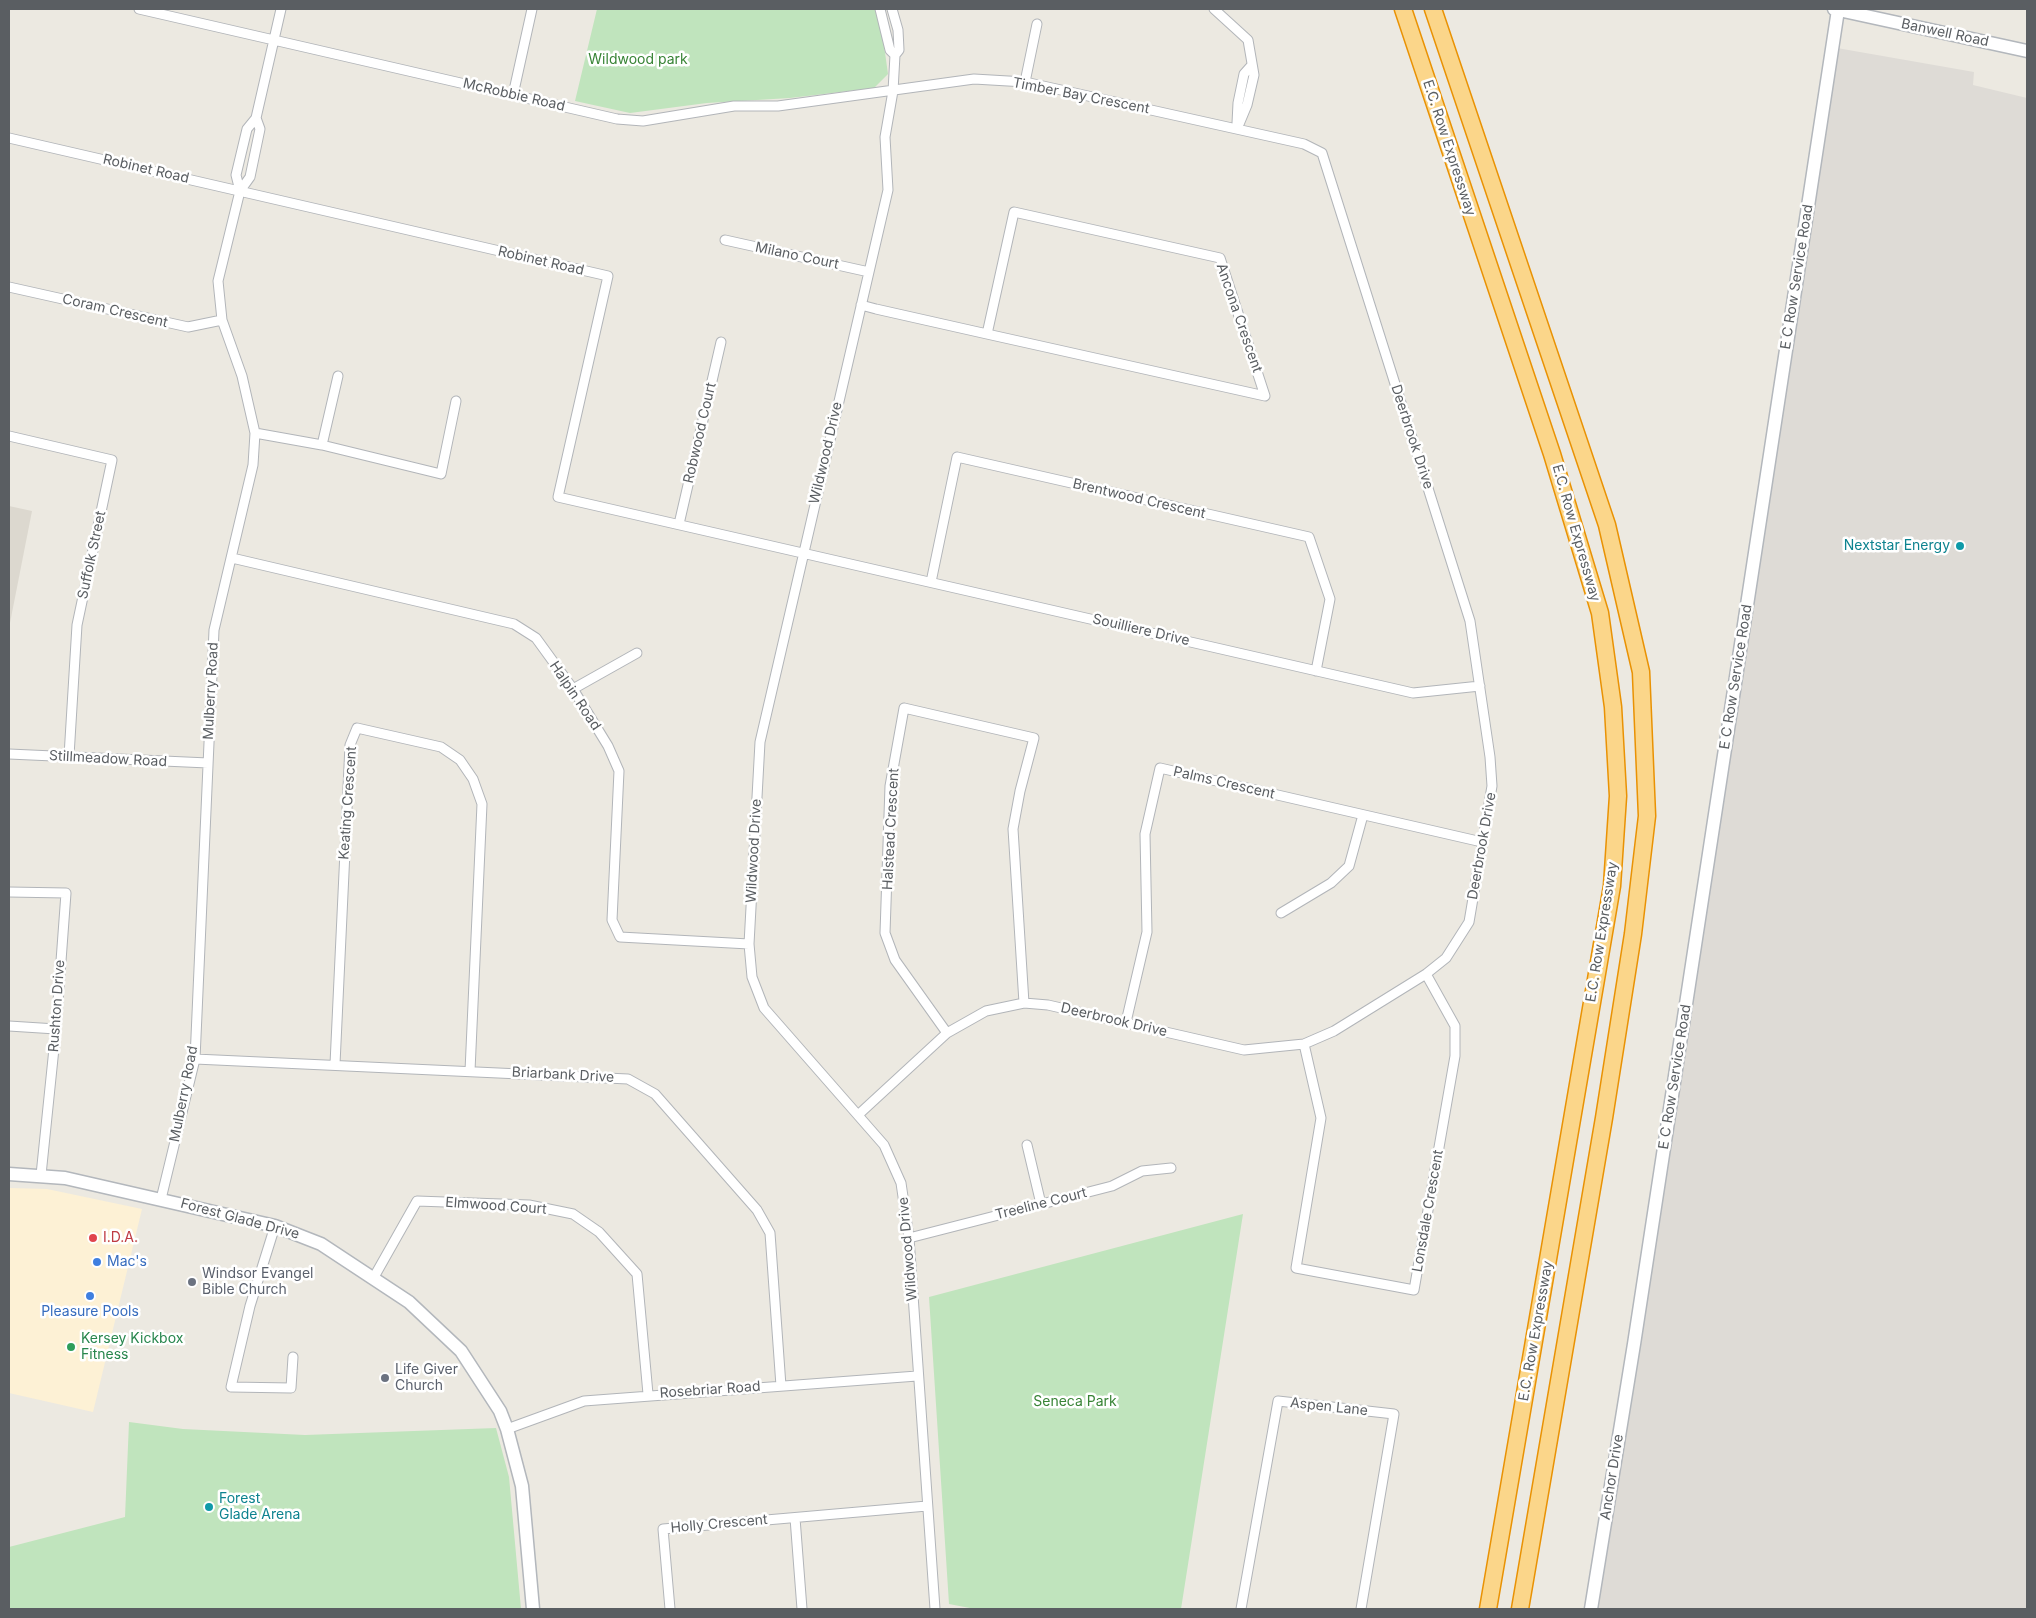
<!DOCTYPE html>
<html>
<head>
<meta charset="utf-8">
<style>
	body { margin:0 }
	#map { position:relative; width:2036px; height:1618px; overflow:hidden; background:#ece9e1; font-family:Inter,sans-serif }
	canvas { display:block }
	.frame { position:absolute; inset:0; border:10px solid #5a5e62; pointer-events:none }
</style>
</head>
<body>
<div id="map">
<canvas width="2036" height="1618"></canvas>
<div class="frame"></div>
</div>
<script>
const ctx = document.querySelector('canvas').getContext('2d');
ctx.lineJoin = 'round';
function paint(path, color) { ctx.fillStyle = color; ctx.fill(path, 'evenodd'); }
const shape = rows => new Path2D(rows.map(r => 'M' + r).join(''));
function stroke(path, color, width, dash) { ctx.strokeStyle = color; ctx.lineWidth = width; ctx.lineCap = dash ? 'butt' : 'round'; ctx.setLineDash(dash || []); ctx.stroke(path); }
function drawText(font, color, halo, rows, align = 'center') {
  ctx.font = font + ' Inter,sans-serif'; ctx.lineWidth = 5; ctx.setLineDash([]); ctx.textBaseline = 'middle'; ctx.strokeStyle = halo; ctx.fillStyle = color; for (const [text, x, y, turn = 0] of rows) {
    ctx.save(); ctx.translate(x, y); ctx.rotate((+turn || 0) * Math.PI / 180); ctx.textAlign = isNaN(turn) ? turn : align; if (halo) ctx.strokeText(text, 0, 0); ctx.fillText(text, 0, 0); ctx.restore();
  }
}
paint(shape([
	[9,1188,47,1189,142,1209,93,1412,9,1393]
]), '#fdf1d5');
paint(shape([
	[1837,48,1974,72,1973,85,2027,98,2027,1609,1596,1609]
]), '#dedbd6');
paint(shape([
	[9,506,32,511,9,628]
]), '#dcd8cf');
paint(shape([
	[597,9,875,9,881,24,888,74,874,88,790,98,707,103,630,113,575,101],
	[1243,1214,1181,1609,975,1609,949,1604,929,1297],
	[129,1422,183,1429,305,1435,496,1428,509,1477,521,1609,9,1609,9,1547,125,1517]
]), '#c0e4bd');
const street = shape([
	[139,9,617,119,643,121,734,106,778,106,974,79,1025,82,1304,144,1322,153,1470,621,1490,757,1492,786,1469,922,1446,958,1426,974,1334,1031,1304,1044,1244,1050,1048,1005,1024,1003,986,1011,947,1033,858,1115],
	[880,9,890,50,895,55],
	[892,9,898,30,899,50,895,55],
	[1214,9,1248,40,1254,75,1247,105,1237,129],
	[895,55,893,91,885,137,888,190,760,742,749,944,752,977,764,1008,884,1145,901,1183,909,1238,935,1609],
	[1025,82,1037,24],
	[513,95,532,9],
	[1237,123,1238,103,1244,74,1252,65],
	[9,138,608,276,558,497,1413,693,1480,686],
	[240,191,236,175,247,129,256,118,281,9],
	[725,240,869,272],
	[9,287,188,327,222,320],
	[861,305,876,309,987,334,1265,396,1220,258,1014,212,987,334],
	[255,433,322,445,441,474,456,401],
	[9,436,112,460,77,625,69,756],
	[322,445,338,376],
	[679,524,721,342],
	[232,558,514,624,536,638,573,689,608,746,619,771,612,920,620,937,749,944],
	[931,582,957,457,1309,537,1330,599,1316,671],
	[573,689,637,653],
	[9,754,208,763],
	[9,892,66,893,56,1029,41,1175],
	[1281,913,1331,883,1349,866,1363,815],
	[1126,1022,1147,932,1145,834,1160,768,1482,842],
	[9,1026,56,1029],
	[947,1033,895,960,885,933,890,786,904,708,1034,738,1020,791,1013,829,1024,1003],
	[1304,1044,1321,1118,1296,1268,1414,1290,1455,1056,1455,1026,1426,974],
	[195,1059,628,1079,655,1094,757,1210,770,1233,781,1386],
	[335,1064,350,745,357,728,441,747,460,760,473,779,482,804,470,1071],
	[1027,1145,1041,1204],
	[161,1199,195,1059,214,630,253,465,255,433,242,376,222,320,218,281,240,191,250,177,260,129,256,118],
	[275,1226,250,1306,231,1387,291,1388,293,1357],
	[909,1238,1112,1186,1142,1171,1171,1168],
	[374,1277,417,1201,529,1205,573,1214,599,1232,637,1274,648,1394],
	[507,1429,584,1401,917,1376],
	[795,1518,802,1609],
	[670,1609,663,1529,927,1506],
	[1241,1609,1278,1401,1394,1414,1361,1609]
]);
const secondary = shape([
	[1834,9,2027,51],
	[9,1174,65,1178,275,1226,321,1244,409,1302,461,1351,500,1411,507,1429,522,1486,533,1609],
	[1591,1609,1634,1344,1838,10]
]);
const highway = shape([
	[1403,9,1552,454,1600,613,1613,707,1618,796,1612,886,1488,1609],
	[1433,9,1607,525,1641,672,1647,816,1633,934,1604,1118,1520,1609]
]);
stroke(street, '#b2b5b9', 11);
stroke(secondary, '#b3b7bc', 15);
stroke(highway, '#e99204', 19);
stroke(street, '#fff', 9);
stroke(secondary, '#fff', 12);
stroke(highway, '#fbd68a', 16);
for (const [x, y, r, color] of [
	[1960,546,5,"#0f9aa8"],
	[93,1238,5,"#e0444e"],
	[97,1262,5,"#3f7fe0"],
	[192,1282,5,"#6b7280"],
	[90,1296,5,"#3f7fe0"],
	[71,1347,5,"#2e9e5b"],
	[385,1378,5,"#6b7280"],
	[209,1507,5,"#0f9aa8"]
]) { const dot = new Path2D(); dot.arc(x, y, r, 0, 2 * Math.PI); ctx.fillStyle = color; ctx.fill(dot); stroke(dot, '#fff', 2); }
drawText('14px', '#5a5e62', '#fff', [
	["Banwell Road",1945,33,12],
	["McRobbie Road",514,95,13],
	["Timber Bay Crescent",1081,96,11],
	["E.C. Row Expressway",1449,148,72],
	["Robinet Road",146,169,13],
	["Milano Court",797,256,12],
	["Robinet Road",541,261,13],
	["E C Row Service Road",1797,277,-81],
	["Coram Crescent",115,311,13],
	["Ancona Crescent",1239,318,71],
	["Robwood Court",700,433,-77],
	["Deerbrook Drive",1412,437,72],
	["Wildwood Drive",826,453,-77],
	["Brentwood Crescent",1139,499,13],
	["E.C. Row Expressway",1576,533,74],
	["Suffolk Street",92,555,-78],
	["Souilliere Drive",1141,630,13],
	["E C Row Service Road",1736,677,-81],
	["Mulberry Road",211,691,-87],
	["Halpin Road",575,696,56],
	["Stillmeadow Road",108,759,3],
	["Palms Crescent",1224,783,13],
	["Keating Crescent",348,803,-86],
	["Halstead Crescent",891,829,-87],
	["Deerbrook Drive",1482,846,-80],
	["Wildwood Drive",754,851,-87],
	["E.C. Row Expressway",1602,932,-81],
	["Rushton Drive",57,1006,-86],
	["Deerbrook Drive",1114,1020,13],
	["Briarbank Drive",563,1075,3],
	["E C Row Service Road",1675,1077,-81],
	["Mulberry Road",184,1094,-79],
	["Treeline Court",1041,1204,-14],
	["Elmwood Court",496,1206,4],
	["Lonsdale Crescent",1428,1211,-80],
	["Forest Glade Drive",240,1219,15],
	["Wildwood Drive",908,1249,-95],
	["E.C. Row Expressway",1536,1331,-80],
	["Rosebriar Road",710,1390,-4],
	["Aspen Lane",1329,1407,6],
	["Anchor Drive",1612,1477,-81],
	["Holly Crescent",719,1524,-5]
]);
drawText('14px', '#388436', '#fff', [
	["Wildwood park",638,60],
	["Seneca Park",1075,1402]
]);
drawText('14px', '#0d838f', '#fff', [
	["Nextstar Energy",1950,546],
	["Forest",219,1499,"left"],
	["Glade Arena",219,1515,"left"]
], 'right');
drawText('14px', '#be3a42', '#fff', [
	["I.D.A.",103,1238]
], 'left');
drawText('14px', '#366cbe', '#fff', [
	["Mac's",107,1262],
	["Pleasure Pools",90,1312,"center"]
], 'left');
drawText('14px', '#5b616d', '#fff', [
	["Windsor Evangel",202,1274],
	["Bible Church",202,1290],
	["Life Giver",395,1370],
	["Church",395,1386]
], 'left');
drawText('14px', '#27864d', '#fff', [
	["Kersey Kickbox",81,1339],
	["Fitness",81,1355]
], 'left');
</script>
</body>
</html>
